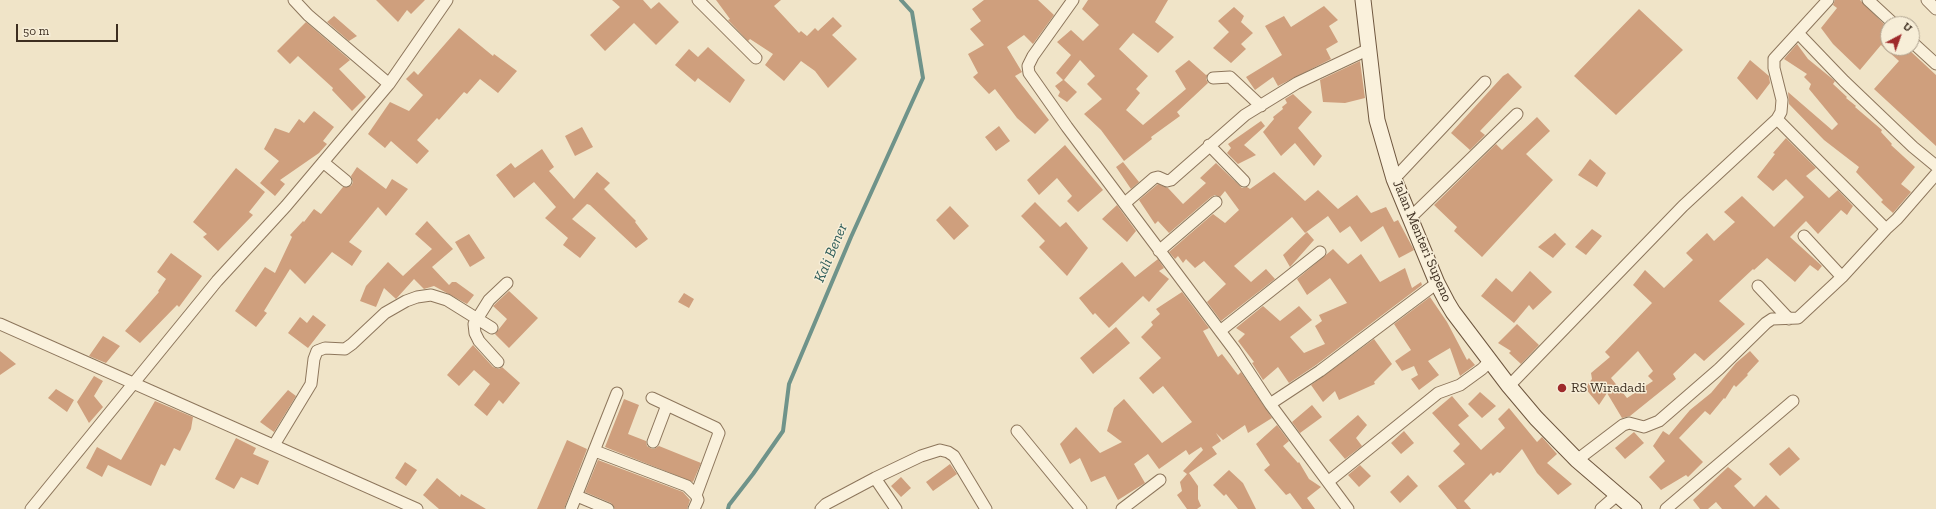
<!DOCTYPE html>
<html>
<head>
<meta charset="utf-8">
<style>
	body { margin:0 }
	#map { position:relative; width:1936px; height:509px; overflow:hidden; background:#f0e4c8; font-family:"Zilla Slab",serif }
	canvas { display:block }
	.north { position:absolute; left:1880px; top:16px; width:40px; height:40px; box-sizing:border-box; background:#f7eed8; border:1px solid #ada18e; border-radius:50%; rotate:41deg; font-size:11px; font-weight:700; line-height:16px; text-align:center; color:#3d2e20 }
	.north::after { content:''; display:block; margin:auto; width:14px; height:18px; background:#9e2a2b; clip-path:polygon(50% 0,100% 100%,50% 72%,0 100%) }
	.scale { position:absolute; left:16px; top:24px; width:102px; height:18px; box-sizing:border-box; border:2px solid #3d2e20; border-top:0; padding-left:5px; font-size:12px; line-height:14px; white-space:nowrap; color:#3d2e20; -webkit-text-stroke:3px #f7eed8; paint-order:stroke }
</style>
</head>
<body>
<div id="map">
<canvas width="1936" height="509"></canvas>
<div class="north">U</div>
<div class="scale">50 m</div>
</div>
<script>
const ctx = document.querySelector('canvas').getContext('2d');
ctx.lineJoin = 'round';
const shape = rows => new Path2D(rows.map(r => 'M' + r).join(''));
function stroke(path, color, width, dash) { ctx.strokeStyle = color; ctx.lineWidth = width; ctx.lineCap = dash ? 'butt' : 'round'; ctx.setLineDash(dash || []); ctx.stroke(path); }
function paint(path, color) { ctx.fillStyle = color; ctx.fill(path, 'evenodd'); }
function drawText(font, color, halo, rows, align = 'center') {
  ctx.font = font + ' "Zilla Slab",serif'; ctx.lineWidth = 3; ctx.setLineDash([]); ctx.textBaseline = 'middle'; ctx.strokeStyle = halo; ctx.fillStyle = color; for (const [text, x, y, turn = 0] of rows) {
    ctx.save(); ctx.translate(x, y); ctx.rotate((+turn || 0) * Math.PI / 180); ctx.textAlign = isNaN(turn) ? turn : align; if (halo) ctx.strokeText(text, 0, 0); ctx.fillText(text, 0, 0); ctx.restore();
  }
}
stroke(shape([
	[728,509,729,505,753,474,783,431,789,384,851,237,923,78,912,12,901,0]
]), '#6f938a', 4);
paint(shape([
	[376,0,425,0,411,14,407,10,398,22],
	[612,0,643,0,651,9,659,2,679,22,656,45,634,23,605,51,590,35,620,7],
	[716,0,781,0,774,6,799,33,801,31,807,36,815,28,818,31,833,17,842,26,832,35,857,59,828,88,815,71,801,61,784,81,765,65,773,54,750,39,748,41,728,20,730,19],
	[984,0,1038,0,1054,15,1033,44,1024,35,1007,47,1022,72,1015,76,1049,120,1035,134,1017,118,995,89,989,94,973,77,978,73,968,54,984,45,970,29,981,21,972,9],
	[1088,0,1168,0,1155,22,1174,37,1158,53,1133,33,1119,49,1148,76,1136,89,1140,93,1126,110,1143,125,1186,89,1175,71,1189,60,1206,75,1208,74,1206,79,1208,83,1177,112,1180,116,1151,137,1152,139,1124,161,1101,130,1084,114,1102,99,1087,84,1095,76,1080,60,1064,80,1077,92,1067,102,1058,96,1060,92,1055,86,1063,80,1056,73,1071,55,1057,42,1071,30,1083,41,1099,25,1082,9],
	[1835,0,1860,0,1888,28,1888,48,1907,48,1936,75,1936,146,1874,89,1899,61,1881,45,1860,70,1833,44,1821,28,1837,8,1833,5],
	[1324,6,1338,20,1329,26,1338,42,1326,49,1331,59,1278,86,1273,77,1255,90,1246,77,1282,55,1265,26,1284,16,1291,27],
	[1234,7,1244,16,1241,22,1253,33,1241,44,1246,49,1231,63,1213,48,1229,32,1218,21],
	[1639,9,1683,50,1616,115,1574,76],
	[334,16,357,36,349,41,327,22],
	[306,22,350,60,339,69,366,97,352,111,332,90,333,88,298,56,290,64,277,51],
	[459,28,493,56,494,54,517,71,498,93,480,79,467,94,464,92,439,120,437,118,417,140,429,151,417,164,391,141,385,148,368,134,390,102,409,111,423,95,406,79,414,71,418,75],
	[1797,44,1808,59,1835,81,1833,84,1847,97,1846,98,1856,106,1855,107,1882,130,1881,132,1892,144,1891,145,1915,167,1901,184,1911,192,1893,213,1881,202,1883,200,1856,172,1859,167,1824,140,1789,104,1788,92,1832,130,1838,124,1809,89,1811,84,1804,77,1807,74,1784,59],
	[708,47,745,80,730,103,698,78,695,82,675,65,689,49,698,57],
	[1750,60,1769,76,1770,83,1757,100,1737,78],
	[1360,61,1365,98,1345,103,1323,102,1320,80],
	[1508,73,1522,87,1480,131,1485,135,1470,150,1451,133,1503,76],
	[1293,94,1312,112,1298,128,1322,156,1314,166,1295,143,1281,156,1263,132,1274,119,1273,117,1283,109,1282,107,1287,103,1285,99],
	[314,111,334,127,323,141,327,144,319,153,280,180,285,184,275,196,260,183,279,161,264,149,275,128,289,133,299,119,304,123],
	[1537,117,1550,131,1526,154,1553,180,1482,257,1454,231,1457,227,1434,205,1496,144,1502,150],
	[1261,121,1265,126,1244,145,1256,155,1238,164,1227,153,1231,148,1228,144],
	[999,126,1010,141,996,151,985,137],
	[582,127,593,147,575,156,565,136],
	[1786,138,1816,168,1806,176,1829,198,1838,190,1853,206,1847,215,1841,210,1818,234,1806,221,1790,237,1822,266,1818,271,1810,265,1795,282,1767,258,1754,270,1753,269,1719,301,1745,324,1724,343,1704,361,1695,353,1673,374,1676,379,1630,416,1622,418,1607,393,1599,405,1585,388,1592,379,1591,373,1610,357,1605,352,1652,303,1633,285,1645,270,1664,288,1693,260,1686,253,1707,233,1714,241,1735,222,1724,212,1742,196,1774,227,1804,197,1786,179,1773,191,1757,177,1775,154,1773,153],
	[1638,351,1653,371,1648,376,1653,381,1627,398,1611,378],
	[1065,145,1103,190,1078,212,1067,201,1072,196,1057,178,1039,195,1027,180],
	[542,149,554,167,549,171,574,199,597,172,610,183,604,189,636,221,635,222,648,239,636,248,590,205,587,204,572,219,596,238,580,258,563,245,568,238,545,218,556,207,534,182,514,198,496,175,511,163,515,168],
	[1590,159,1606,173,1597,187,1578,175],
	[1123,162,1139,182,1131,189,1116,167],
	[1216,163,1242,188,1247,187,1250,189,1274,172,1305,201,1318,190,1338,209,1357,195,1371,213,1386,207,1394,222,1398,220,1414,250,1399,258,1383,226,1361,242,1350,226,1340,233,1328,216,1305,233,1292,217,1234,266,1251,282,1266,269,1275,279,1221,321,1207,302,1226,284,1204,261,1195,268,1186,259,1183,263,1178,256,1175,259,1169,252,1213,214,1225,223,1239,210,1225,191,1220,197,1215,195,1211,197,1169,233,1158,221,1155,224,1139,200,1158,184,1168,188,1183,204,1206,183,1200,178],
	[357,167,386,189,392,179,408,189,386,216,378,207,349,242,362,251,352,266,332,252,305,284,290,269,264,311,267,313,256,327,235,311,265,267,275,273,292,237,290,235,303,221,304,222,314,209,321,214,343,187,351,186,353,182,351,176],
	[236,168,265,192,249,212,253,215,218,251,203,237,207,234,193,222],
	[1035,202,1060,227,1066,222,1088,248,1067,276,1039,247,1045,241,1021,216],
	[1117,205,1136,231,1127,242,1102,219],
	[950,206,969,226,954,240,936,220],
	[427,221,453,249,432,267,449,285,452,282,456,282,474,295,467,304,434,286,424,289,414,279,396,299,384,288,376,307,360,301,366,286,388,262,403,276,432,249,415,234],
	[1592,229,1602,236,1586,255,1575,247],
	[1307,232,1314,240,1290,267,1283,255],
	[1555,233,1566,244,1553,258,1538,247],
	[469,234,485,258,470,267,455,242],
	[1333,249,1348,264,1361,254,1380,282,1405,268,1412,288,1421,282,1422,285,1316,365,1289,383,1278,367,1263,380,1252,363,1254,362,1238,341,1245,334,1236,328,1263,306,1280,321,1299,306,1312,320,1290,337,1304,353,1325,344,1315,326,1322,321,1319,315,1347,303,1330,278,1307,295,1297,279],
	[171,253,202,276,179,307,177,305,140,343,125,331,159,292,158,291,166,279,157,272],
	[1158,259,1164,268,1159,271,1169,279,1149,302,1143,296,1109,328,1095,313,1093,315,1079,298,1122,262,1135,277],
	[1530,271,1552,292,1533,310,1529,305,1514,323,1481,296,1496,278,1512,292],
	[509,291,538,318,509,348,495,334,507,319,493,306],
	[1182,292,1209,328,1203,331,1218,357,1222,354,1238,375,1241,372,1272,418,1248,433,1245,425,1223,440,1216,433,1221,441,1212,447,1217,454,1189,473,1198,486,1198,499,1201,506,1197,509,1187,509,1177,495,1182,491,1180,482,1187,474,1183,471,1203,450,1201,447,1189,455,1186,450,1159,469,1148,454,1134,464,1145,483,1118,500,1105,476,1091,482,1080,458,1070,464,1060,444,1076,427,1100,453,1122,442,1107,431,1114,408,1124,399,1162,443,1192,422,1163,386,1153,394,1139,378,1161,358,1141,337,1153,325,1151,322,1160,314,1156,309],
	[684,293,694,299,689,308,678,302],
	[1430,297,1447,322,1467,360,1469,358,1475,365,1460,376,1450,348,1428,361,1439,375,1419,390,1411,379,1418,375,1414,366,1402,371,1395,361,1411,350,1394,324],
	[313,315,326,325,308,348,288,333,300,317,307,323],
	[1517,324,1539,345,1521,364,1509,353,1511,351,1498,343],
	[1116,327,1130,343,1093,374,1080,358],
	[103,336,120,346,106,363,89,356],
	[1374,339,1392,364,1374,382,1375,384,1339,400,1335,391,1323,402,1311,385],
	[473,345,493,367,499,369,502,367,520,383,503,404,499,400,487,416,474,405,490,384,474,370,459,386,447,375],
	[0,351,16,364,0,375],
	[1750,351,1759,361,1747,374,1748,375,1736,387,1734,385,1725,399,1724,398,1710,415,1705,411,1679,438,1703,462,1688,477,1686,475,1661,490,1649,477,1665,461,1653,446,1663,431,1669,435,1690,410,1711,393,1736,363],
	[94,376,103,381,94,396,103,407,89,423,77,402],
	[56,389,74,400,67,412,48,398],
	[288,390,296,396,274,432,260,422],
	[1480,392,1496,406,1482,418,1468,404],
	[1452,396,1469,416,1458,425,1481,450,1505,428,1498,419,1509,408,1537,442,1542,437,1557,454,1547,463,1572,484,1558,495,1537,473,1522,449,1500,473,1497,472,1493,476,1491,473,1464,501,1471,509,1457,509,1438,486,1465,464,1453,451,1460,444,1432,413],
	[624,399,639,405,628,434,646,441,647,446,650,448,654,449,659,446,701,463,693,482,605,447],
	[155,401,193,417,191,429,180,451,174,448,165,466,161,464,151,486,108,465,102,477,86,468,97,447,121,460],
	[1312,405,1322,417,1300,433,1292,422],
	[1358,415,1367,425,1356,438,1362,446,1345,459,1329,440],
	[1277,425,1289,441,1283,446,1298,463,1299,462,1309,479,1321,487,1307,498,1315,509,1302,509,1290,493,1286,495,1264,470,1270,465,1256,444],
	[1404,431,1414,443,1401,454,1391,443],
	[1634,432,1644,443,1625,459,1615,448],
	[236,438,256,448,253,454,269,461,258,485,241,477,234,489,215,479],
	[567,440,587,449,564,509,537,509],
	[1789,447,1800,459,1780,476,1769,464],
	[598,460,683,492,690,500,687,509,615,509,611,503,585,492],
	[405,462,417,470,406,486,395,478],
	[950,464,957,474,933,491,926,482],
	[1360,465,1371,476,1359,487,1348,475],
	[1728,467,1742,479,1734,486,1754,507,1766,495,1780,509,1722,509,1716,502,1708,509,1700,509,1693,500],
	[1229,470,1243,483,1256,509,1238,509,1226,494,1224,496,1213,485],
	[1408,475,1418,486,1400,503,1390,492],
	[901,477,911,488,901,497,891,486],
	[437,478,460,497,461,494,486,509,439,509,423,495]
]), '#cf9f7d');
const street = shape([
	[294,0,308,15,389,84],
	[698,0,756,58],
	[1073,0,1033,56,1028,66,1029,73,1067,127,1235,351,1270,404,1348,509],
	[1868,0,1894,24],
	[1927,0,1936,9],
	[1798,33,1844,81,1913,147,1936,166],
	[1912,42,1936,64],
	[1213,78,1230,77,1261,106],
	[1777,119,1886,229],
	[1209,145,1244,181],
	[323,162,346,181],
	[1394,179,1485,82],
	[1125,203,1154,178,1158,177,1167,181,1171,180,1245,115,1297,83,1369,49],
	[1410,218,1517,114],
	[1804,236,1842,277],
	[1159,251,1216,202],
	[1758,286,1789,319],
	[0,324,417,509],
	[1220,331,1320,252],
	[498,362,479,341,475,333,474,324,489,300,507,283],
	[1509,386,1683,206,1777,119,1781,112,1782,100,1774,68,1774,59,1828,0],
	[652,398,716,428,719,433,696,495],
	[1270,404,1320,371,1437,283],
	[1017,431,1081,509],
	[653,442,667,405],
	[274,445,311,384,314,359,317,351,325,348,345,349,352,344,385,313,406,301,417,297,431,295,447,300,492,328],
	[595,451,687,486,696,495,698,500,694,509],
	[1577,460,1623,425,1629,423,1644,427,1659,421,1719,369,1766,323,1772,319,1798,318,1842,277,1886,229,1897,219,1936,174],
	[875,478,896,509],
	[1329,481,1438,393,1460,385,1482,369,1490,361],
	[577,496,608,509],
	[31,509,217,281,286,206,389,84,447,0],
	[571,509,617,393],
	[821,509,826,504,875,478,921,456,940,450,948,452,954,456,986,509],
	[1122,509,1160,480],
	[1601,509,1617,495],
	[1666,509,1793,401]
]);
const secondary = shape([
	[1363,0,1377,120,1394,179,1437,283,1447,302,1453,312,1509,386,1536,418,1577,460,1634,509]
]);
stroke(street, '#8d765c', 13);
stroke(secondary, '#6f573f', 17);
stroke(street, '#faf1dc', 11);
stroke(secondary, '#faf1dc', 15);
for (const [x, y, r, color] of [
	[1562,388,5,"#9e2a2b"]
]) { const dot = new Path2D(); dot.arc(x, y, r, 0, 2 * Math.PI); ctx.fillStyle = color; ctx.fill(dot); stroke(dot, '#f7eed8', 1.5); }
drawText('14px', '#3d2e20', '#f7eed8', [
	["Jalan Menteri Supeno",1422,241,67]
]);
drawText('14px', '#3d2e20', '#f7eed8', [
	["RS Wiradadi",1571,388]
], 'left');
drawText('italic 15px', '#2f5d5a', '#f7eed8', [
	["Kali Bener",831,253,-67]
]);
</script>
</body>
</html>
